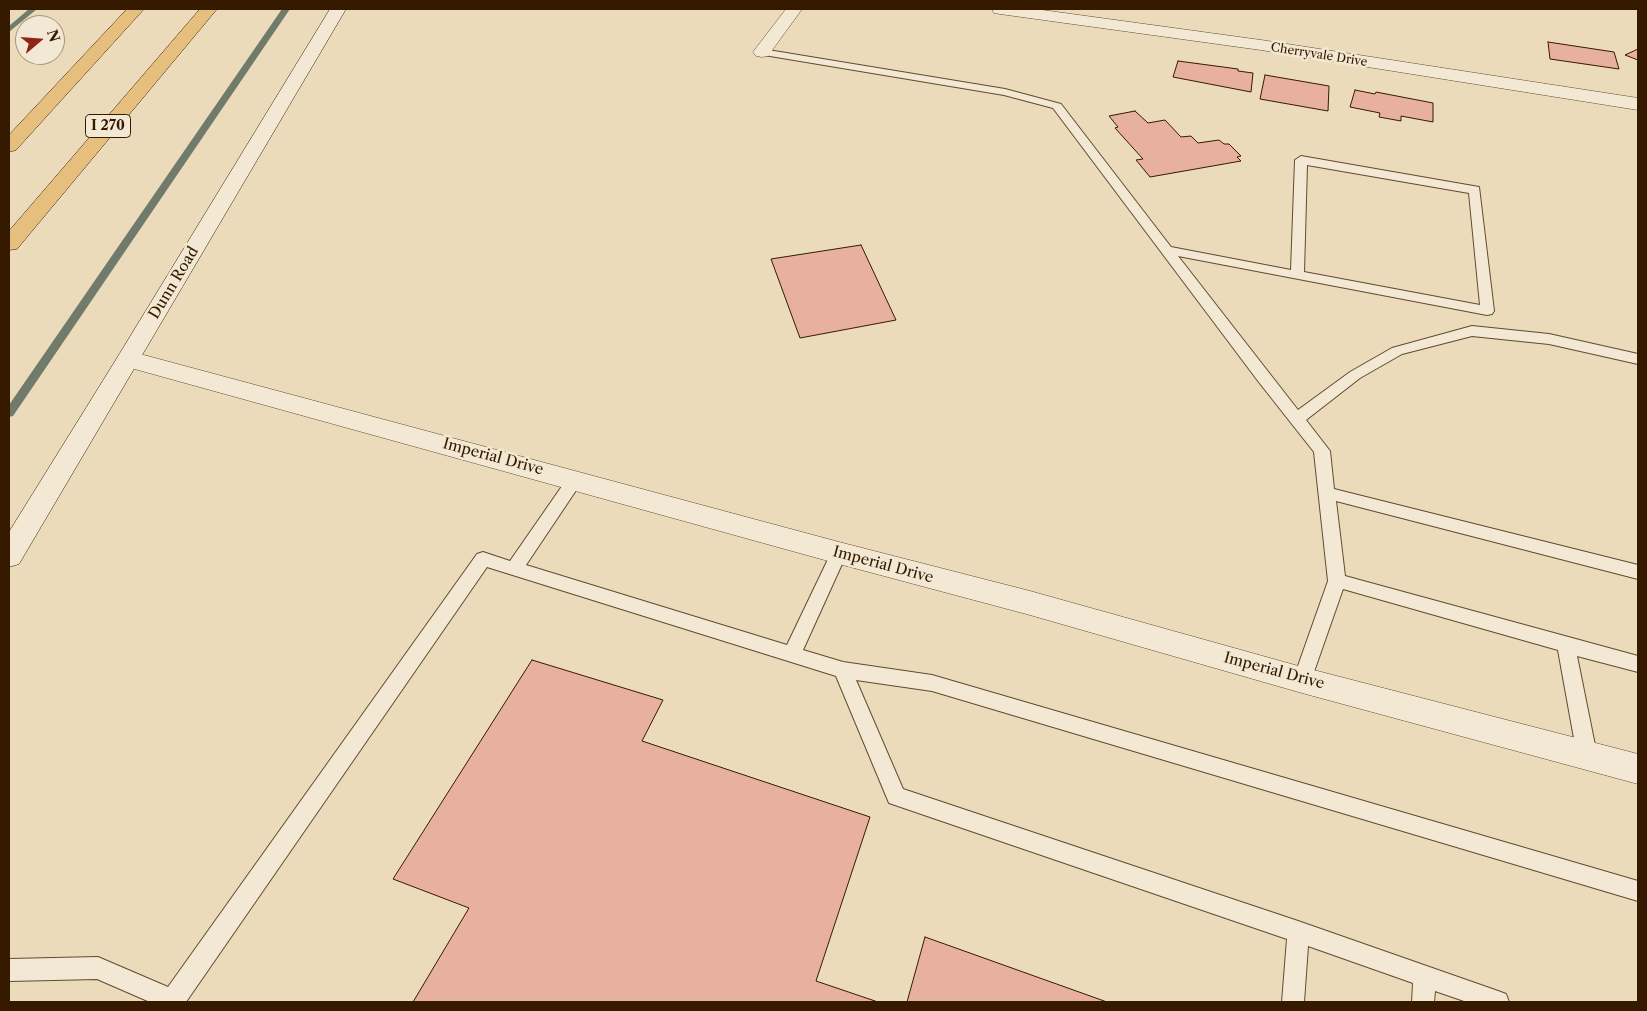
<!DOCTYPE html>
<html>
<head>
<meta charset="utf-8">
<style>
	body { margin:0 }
	#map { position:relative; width:1647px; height:1011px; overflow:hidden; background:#ebdbbb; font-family:"Libre Caslon Text",serif }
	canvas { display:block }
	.frame { position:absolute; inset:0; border:10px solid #351a00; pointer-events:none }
	.north { position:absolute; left:15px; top:15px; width:50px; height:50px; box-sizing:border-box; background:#f2e8d3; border:1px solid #a6967f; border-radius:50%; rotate:72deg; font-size:14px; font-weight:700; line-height:20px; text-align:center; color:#351a00 }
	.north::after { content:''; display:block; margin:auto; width:18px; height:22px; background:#8f2418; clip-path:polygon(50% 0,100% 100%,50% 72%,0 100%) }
</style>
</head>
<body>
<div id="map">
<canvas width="1647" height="1011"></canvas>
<div class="frame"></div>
<div class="north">N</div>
</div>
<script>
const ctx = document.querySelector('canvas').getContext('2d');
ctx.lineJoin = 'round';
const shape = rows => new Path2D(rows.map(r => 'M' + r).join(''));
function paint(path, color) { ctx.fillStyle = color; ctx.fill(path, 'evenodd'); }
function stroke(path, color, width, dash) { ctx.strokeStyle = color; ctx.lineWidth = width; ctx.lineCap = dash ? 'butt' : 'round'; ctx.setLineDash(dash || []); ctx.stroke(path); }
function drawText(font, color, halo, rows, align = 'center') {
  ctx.font = font + ' "Libre Caslon Text",serif'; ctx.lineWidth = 5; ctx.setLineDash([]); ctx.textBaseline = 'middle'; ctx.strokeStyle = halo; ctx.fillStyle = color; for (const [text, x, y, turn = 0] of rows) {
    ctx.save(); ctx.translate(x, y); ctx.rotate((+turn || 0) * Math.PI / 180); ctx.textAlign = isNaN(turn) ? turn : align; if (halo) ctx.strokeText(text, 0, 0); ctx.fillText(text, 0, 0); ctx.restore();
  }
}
paint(shape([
	[29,9,37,9,9,32,9,26,29,9],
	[282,9,290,9,13,416,9,417,9,405,282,9]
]), '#707b6b');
const building = shape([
	[1548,42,1614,52,1619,69,1550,59,1548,42],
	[1638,49,1638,60,1625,55,1638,49],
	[1178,61,1238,69,1238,71,1253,73,1251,92,1173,77,1178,61],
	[1265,75,1329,86,1328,111,1260,99,1265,75],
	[1355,90,1375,94,1376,92,1433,103,1433,122,1401,116,1401,121,1379,117,1380,113,1350,107,1355,90],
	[1135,111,1148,123,1165,120,1181,137,1191,136,1198,143,1219,140,1224,144,1229,144,1241,156,1237,157,1241,161,1150,177,1136,160,1143,159,1115,128,1118,127,1109,116,1135,111],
	[861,245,896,320,800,338,771,259,861,245],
	[532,660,663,700,642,741,870,817,816,981,878,1002,413,1002,469,908,393,879,532,660],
	[925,937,1107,1002,907,1002,925,937]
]);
paint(building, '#e7b09f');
stroke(building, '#351a00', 1);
const lane = shape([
	[762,49,1005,89,1061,104,1171,247,1291,270,1295,160,1301,156,1479,187,1494,311,1492,314,1487,315,1178,256,1298,410,1350,372,1392,348,1472,326,1549,334,1638,354,1638,364,1549,344,1472,336,1402,354,1360,378,1306,420,1330,451,1334,489,1638,565,1638,579,1336,501,1345,576,1638,656,1638,672,1577,656,1597,755,1594,761,1587,764,1580,761,1577,755,1558,650,1343,589,1309,686,1302,688,1295,686,1293,680,1328,581,1314,452,1258,381,1053,108,1004,95,758,54,757,52,758,50,762,49],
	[1307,165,1469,193,1480,305,1304,272,1307,165],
	[575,474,581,476,583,480,526,565,787,645,831,553,833,548,839,546,845,548,847,553,803,650,843,662,932,675,1638,881,1638,901,932,691,856,680,903,789,1298,921,1498,991,1506,994,1509,1002,1467,1002,1435,991,1434,1002,1412,1002,1413,983,1308,946,1304,1002,1282,1002,1287,939,889,803,836,676,487,567,186,1002,150,1002,97,979,9,981,9,959,98,957,168,987,477,554,483,552,510,561,569,476,575,474]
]);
const street = shape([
	[786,9,802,9,768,56,762,57,756,56,753,52,786,9],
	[992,9,1035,9,1261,40,1638,98,1638,110,1261,50,1000,14,994,13,992,9],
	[129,351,839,542,1030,591,1302,667,1638,754,1638,784,1302,693,1030,615,839,564,120,365,117,359,120,353,129,351]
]);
const secondary = shape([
	[330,9,346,9,19,564,9,567,9,532,117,358,330,9]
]);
const highway = shape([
	[127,9,144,9,16,150,9,152,9,135,127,9],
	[200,9,217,9,17,249,9,250,9,231,200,9]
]);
stroke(lane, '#624a2f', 2);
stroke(street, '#624a2f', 1);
stroke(secondary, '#351a00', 1);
stroke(highway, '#351a00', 1);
paint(lane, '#f2e8d3');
paint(street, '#f2e8d3');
paint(secondary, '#f2e8d3');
paint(highway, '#e6be7e');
drawText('12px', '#351a00', '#f2e8d3', [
	["Cherryvale Drive",1319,55,9]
]);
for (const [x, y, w] of [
	[108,126,45]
]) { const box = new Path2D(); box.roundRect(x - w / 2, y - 11.5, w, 23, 4); ctx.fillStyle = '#f2e8d3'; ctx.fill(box); stroke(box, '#351a00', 1); }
drawText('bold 14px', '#351a00', null, [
	["I 270",108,126]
]);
drawText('15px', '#351a00', '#f2e8d3', [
	["Dunn Road",174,283,-59],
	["Imperial Drive",493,457,15],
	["Imperial Drive",883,565,15],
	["Imperial Drive",1274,671,15]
]);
</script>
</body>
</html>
